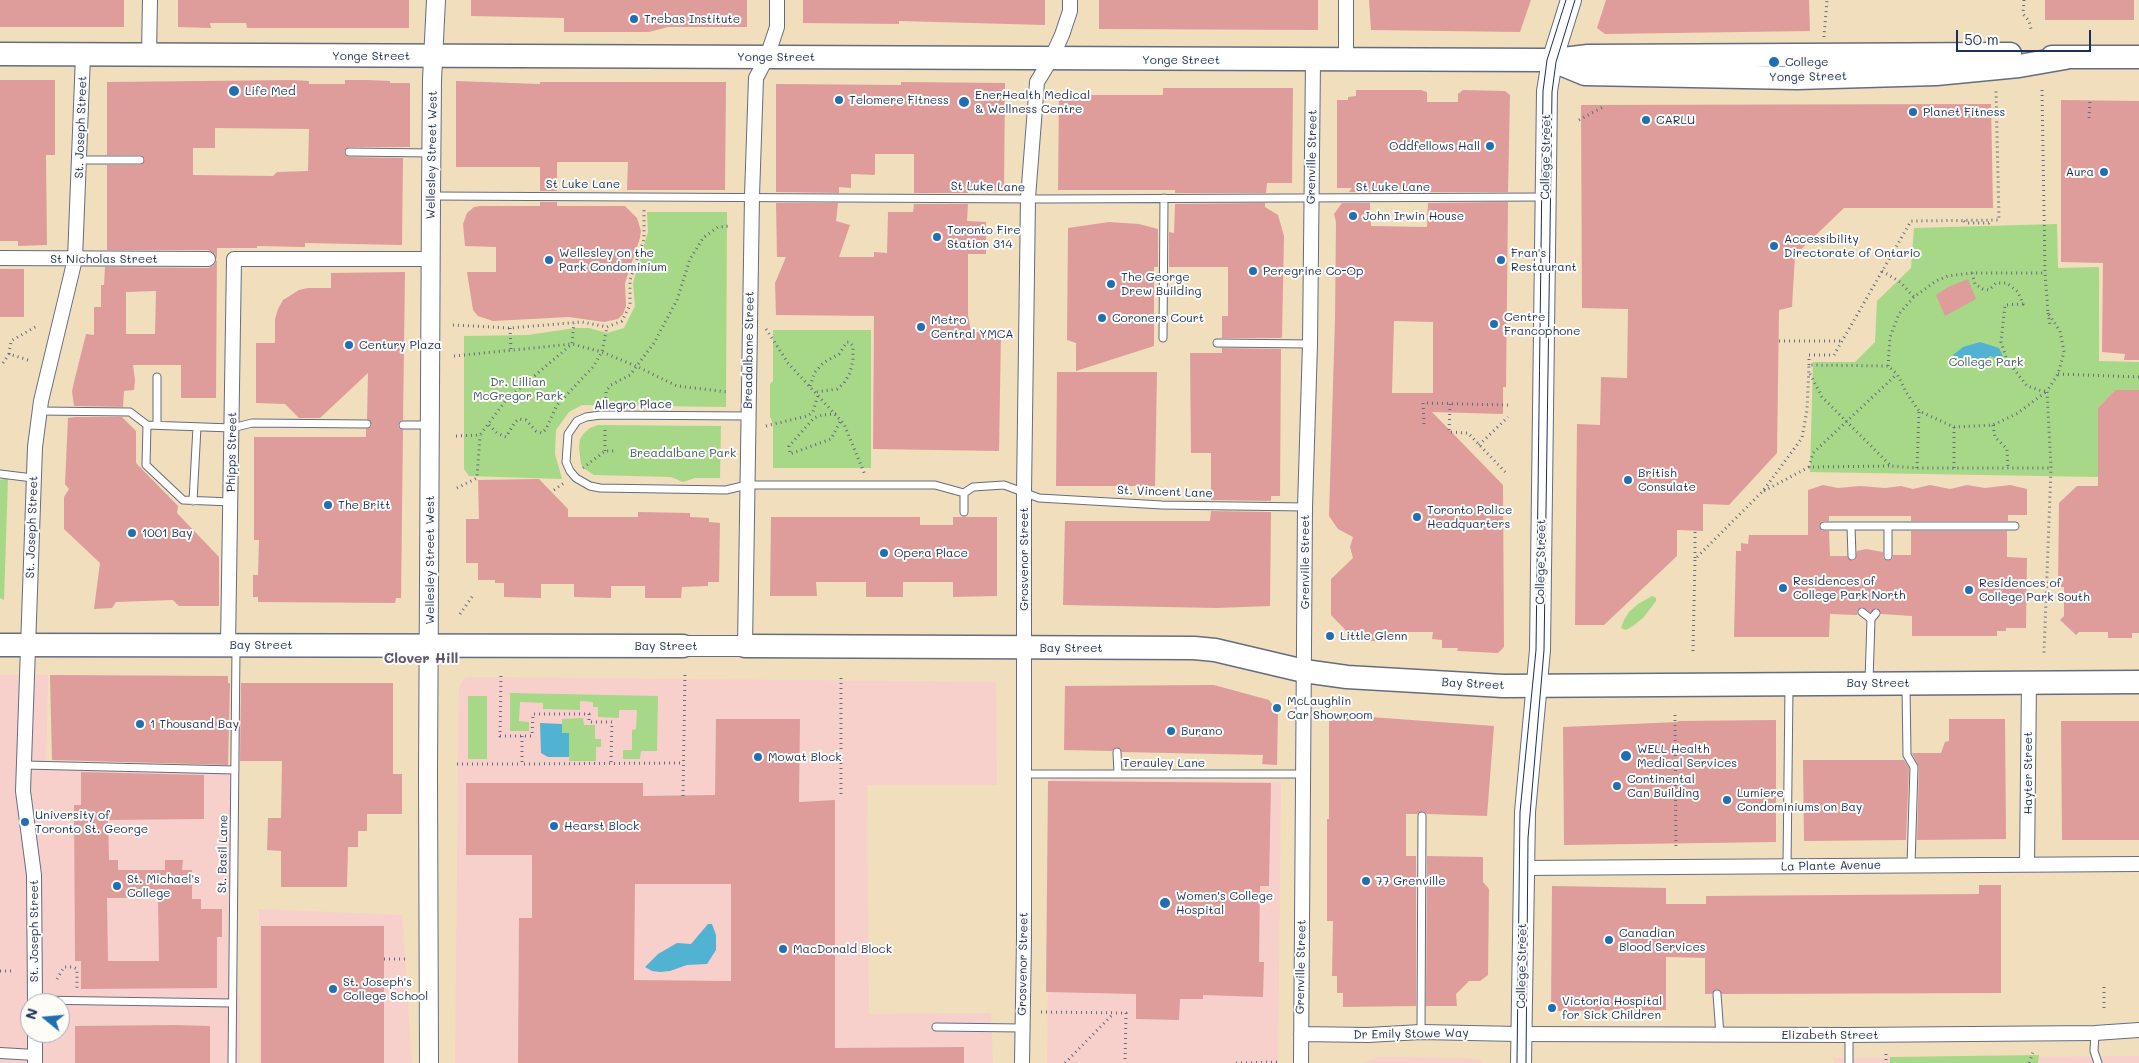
<!DOCTYPE html>
<html>
<head>
<meta charset="utf-8">
<style>
	body { margin:0 }
	#map { position:relative; width:2139px; height:1063px; overflow:hidden; background:#f0debc; font-family:Mali,sans-serif }
	canvas { display:block }
	.north { position:absolute; left:20px; top:993px; width:50px; height:50px; box-sizing:border-box; background:#fdfcf7; border:1px solid #a3aaba; border-radius:50%; rotate:287deg; font-size:14px; font-weight:700; line-height:20px; text-align:center; color:#1b2f5e }
	.north::after { content:''; display:block; margin:auto; width:18px; height:22px; background:#1f6fb2; clip-path:polygon(50% 0,100% 100%,50% 72%,0 100%) }
	.scale { position:absolute; left:1956px; top:30px; width:135px; height:22px; box-sizing:border-box; border:2px solid #1b2f5e; border-top:0; padding-left:6px; font-size:15px; line-height:18px; white-space:nowrap; color:#1b2f5e; -webkit-text-stroke:4px #fdfcf7; paint-order:stroke }
</style>
</head>
<body>
<div id="map">
<canvas width="2139" height="1063"></canvas>
<div class="north">N</div>
<div class="scale">50 m</div>
</div>
<script>
const ctx = document.querySelector('canvas').getContext('2d');
ctx.lineJoin = 'round';
function paint(path, color) { ctx.fillStyle = color; ctx.fill(path, 'evenodd'); }
const shape = rows => new Path2D(rows.map(r => 'M' + r).join(''));
function stroke(path, color, width, dash) { ctx.strokeStyle = color; ctx.lineWidth = width; ctx.lineCap = dash ? 'butt' : 'round'; ctx.setLineDash(dash || []); ctx.stroke(path); }
function drawText(font, color, halo, rows, align = 'center') {
  ctx.font = font + ' Mali,sans-serif'; ctx.lineWidth = 4; ctx.setLineDash([]); ctx.textBaseline = 'middle'; ctx.strokeStyle = halo; ctx.fillStyle = color; for (const [text, x, y, turn = 0] of rows) {
    ctx.save(); ctx.translate(x, y); ctx.rotate((+turn || 0) * Math.PI / 180); ctx.textAlign = isNaN(turn) ? turn : align; if (halo) ctx.strokeText(text, 0, 0); ctx.fillText(text, 0, 0); ctx.restore();
  }
}
paint(shape([
	[0,675,48,675,46,769,235,770,233,995,240,995,240,1063,0,1063],
	[30,1003,60,1003,60,1033,30,1033],
	[472,677,996,682,997,785,867,785,869,1014,991,1013,993,1063,455,1063,459,687,465,678],
	[1051,779,1281,782,1278,1063,1047,1063],
	[259,909,402,915,412,1063,259,1063],
	[2139,1056,2139,1063,1834,1063,1834,1058],
	[1379,1057,1465,1058,1480,1060,1482,1063,1363,1063]
]), '#f7d0cc');
paint(shape([
	[647,212,727,212,726,407,582,405,569,412,556,430,555,454,562,479,469,476,464,469,464,336,528,335,575,328,589,328,607,333,624,328,635,306,633,283,648,232],
	[2057,224,2058,268,2099,267,2099,361,2139,362,2139,390,2115,390,2098,408,2098,477,1810,472,1813,362,1855,362,1875,342,1877,301,1911,268,1914,228],
	[773,330,871,330,871,468,773,468,773,425,770,416,770,384,773,381],
	[598,425,721,426,720,478,695,478,683,482,671,477,594,475,585,469,581,464,579,448,580,439,584,433,590,428],
	[8,478,4,600,0,598,0,480],
	[1652,596,1656,598,1656,601,1643,618,1633,626,1626,630,1621,628,1624,620,1629,612,1638,604],
	[510,693,658,696,657,751,641,751,640,759,623,759,623,750,632,750,632,730,636,729,637,710,619,710,619,718,598,717,598,707,593,707,593,702,580,701,580,710,543,709,543,703,520,702,519,721,529,722,529,731,510,731],
	[468,696,487,696,487,759,468,759],
	[583,718,584,725,595,725,595,739,601,739,601,747,596,747,596,761,569,761,569,733,562,733,562,719],
	[2039,1055,2038,1063,1890,1063,1890,1057]
]), '#a7d887');
paint(shape([
	[1980,342,1999,348,2005,361,1998,364,1995,358,1990,356,1986,359,1982,369,1963,363,1953,355,1963,347],
	[540,723,562,724,562,733,569,733,569,757,548,757,541,753],
	[708,924,712,924,716,935,716,950,707,964,687,965,670,971,660,972,652,971,645,967,658,954,677,943,691,944]
]), '#52b2d1');
paint(shape([
	[0,0,124,0,124,27,0,27],
	[178,0,409,0,409,28,247,28,246,23,210,23,211,28,178,27],
	[471,0,747,0,747,27,668,27,649,32,564,32,564,18,471,16],
	[803,0,1045,0,1045,25,899,21,899,24,803,23],
	[1099,0,1318,0,1318,30,1099,29],
	[1369,0,1531,0,1520,32,1371,30],
	[1606,0,1809,0,1810,31,1605,34,1597,28],
	[2045,0,2134,0,2134,20,2045,20],
	[0,80,55,80,55,155,46,155,47,245,18,246,18,241,0,241],
	[293,80,309,81,309,84,345,84,345,80,367,80,390,81,390,83,410,83,410,147,349,147,344,151,345,155,349,157,403,158,402,245,305,243,305,247,257,246,257,248,217,248,216,398,181,398,181,365,133,365,135,380,134,390,124,391,123,407,74,406,72,391,75,378,86,334,94,335,94,307,101,307,101,285,104,285,105,267,208,268,213,266,217,260,215,254,208,250,107,250,107,165,140,165,145,160,144,157,140,155,107,155,107,82],
	[215,128,309,129,308,171,277,172,273,176,193,175,193,148,215,148],
	[156,291,155,334,126,334,126,292],
	[456,81,540,84,540,82,726,82,725,190,627,190,628,162,557,162,557,191,540,191,540,167,456,167],
	[901,82,1005,83,1004,191,968,190,968,193,914,193,914,154,875,154,875,175,851,174,851,188,839,187,839,193,776,192,776,84,901,85],
	[1163,88,1293,88,1292,183,1267,183,1266,193,1175,193,1175,190,1058,190,1059,95,1163,95],
	[1356,90,1421,90,1427,92,1427,102,1458,102,1458,94,1463,90,1505,91,1510,95,1508,192,1428,192,1428,189,1370,189,1370,192,1349,192,1352,188,1337,188,1337,100,1348,100,1348,97,1356,96],
	[2061,100,2139,101,2139,360,2124,360,2125,354,2102,352,2103,263,2061,262],
	[1991,104,1993,208,1844,208,1795,255,1792,307,1779,310,1777,453,1729,505,1703,504,1703,531,1677,530,1677,556,1604,625,1575,625,1577,424,1600,425,1601,377,1627,378,1628,309,1582,308,1581,105],
	[540,202,557,202,557,206,625,206,637,218,641,231,640,238,625,283,626,306,623,314,618,319,604,322,569,317,493,321,478,316,473,310,467,272,496,272,496,247,465,246,463,224,467,213,474,207,480,206,540,206],
	[1508,202,1506,387,1503,387,1503,414,1432,412,1503,485,1504,647,1498,653,1457,651,1458,648,1442,648,1442,640,1432,639,1433,632,1400,632,1390,641,1356,641,1331,615,1331,579,1353,558,1350,547,1353,537,1338,529,1329,516,1335,319,1336,222,1334,214,1342,203,1370,203,1371,226,1427,227,1428,203],
	[1394,321,1433,322,1433,393,1392,393],
	[776,203,838,203,836,221,850,225,839,257,874,257,874,252,887,253,888,212,913,212,914,204,968,204,967,221,986,222,986,254,968,254,968,315,971,332,1001,332,999,451,873,449,874,316,776,315,775,283,786,257,777,257],
	[1265,203,1265,207,1278,215,1284,236,1282,337,1281,338,1222,338,1222,316,1228,316,1228,267,1169,267,1169,232,1174,233,1175,204],
	[1109,222,1139,224,1158,229,1158,267,1154,267,1154,346,1076,371,1076,343,1067,340,1068,228],
	[0,269,24,269,24,317,0,317],
	[405,272,403,420,400,421,398,425,399,428,403,430,401,598,396,598,395,603,258,602,258,597,253,597,253,575,258,575,259,540,254,540,254,437,366,437,366,429,371,427,372,424,367,419,368,373,320,418,299,418,285,404,256,403,256,343,275,343,275,319,278,309,283,300,299,290,308,288,331,288,331,273],
	[1968,279,1976,299,1945,316,1936,295,1948,287],
	[1222,348,1281,349,1280,496,1271,496,1271,501,1211,500,1211,453,1191,453,1190,353,1222,353],
	[1057,372,1157,372,1155,486,1056,486],
	[2115,390,2139,390,2139,633,2132,633,2132,638,2108,638,2108,632,2079,632,2076,635,2060,620,2064,616,2064,587,2058,587,2059,503,2077,486,2098,486,2098,408],
	[75,417,122,417,136,431,136,463,178,506,177,513,219,557,219,606,179,606,173,600,116,602,112,608,94,609,100,563,64,529,64,497,69,489,65,484,68,418],
	[539,479,568,509,568,517,638,517,638,512,690,513,690,517,709,518,709,522,720,523,719,582,708,582,708,586,682,587,681,598,645,598,645,586,611,586,611,598,574,597,574,584,541,584,541,598,504,597,504,583,495,583,495,580,478,580,478,563,466,563,466,519,479,519,478,480],
	[1823,485,1838,488,1860,486,1885,488,1901,486,1913,489,1930,485,1950,489,1967,485,1985,488,2010,485,2027,489,2027,515,2008,515,2008,521,1911,521,1911,516,1829,516,1829,521,1822,521,1819,526,1822,531,1829,531,1830,556,1847,556,1852,561,1856,559,1857,551,1866,549,1883,552,1883,558,1888,561,1892,559,1893,555,1911,555,1911,531,2007,531,2007,557,2027,558,2026,628,2006,628,2006,631,1997,631,1997,636,1912,636,1912,616,1881,614,1877,608,1870,612,1862,607,1858,609,1857,615,1830,614,1829,637,1734,637,1736,551,1741,551,1741,543,1748,544,1749,535,1808,535,1808,490],
	[1211,511,1271,512,1270,606,1217,608,1063,605,1065,521,1210,521],
	[771,517,920,517,920,525,953,525,953,517,997,517,997,596,953,597,953,582,903,582,903,597,866,597,866,582,816,582,817,596,770,596],
	[50,675,228,676,228,683,230,683,228,765,52,760],
	[241,683,393,683,393,774,402,774,402,814,367,814,367,831,358,831,358,847,348,847,347,887,281,887,281,851,267,850,268,818,281,818,282,761,240,761],
	[1214,685,1269,700,1278,712,1277,765,1262,764,1263,755,1122,752,1117,747,1112,751,1064,750,1065,686],
	[1329,714,1494,726,1487,816,1427,814,1423,811,1417,814,1406,814,1406,856,1416,856,1416,1006,1343,1007,1343,993,1337,993,1337,976,1332,976,1333,921,1327,921,1327,819,1329,819],
	[716,719,800,719,799,802,835,800,835,1048,964,1047,964,1063,518,1063,519,918,532,918,532,855,466,855,466,783,643,783,643,796,715,795],
	[635,884,731,884,731,981,634,980],
	[1949,719,2005,719,2006,839,1917,840,1919,767,1912,753,1941,753,1945,742,1949,741],
	[1776,720,1776,842,1564,845,1563,727,1678,722,1678,721],
	[2061,721,2139,721,2139,840,2062,840],
	[1803,760,1904,760,1909,768,1906,840,1804,841],
	[81,772,204,775,204,819,108,820,109,860,118,860,118,870,165,870,165,860,183,860,182,870,192,870,192,899,201,899,201,909,222,909,222,937,217,937,217,988,81,989,81,961,75,961,74,805,81,805],
	[107,898,158,898,159,961,108,961],
	[1048,781,1271,783,1269,886,1260,886,1259,962,1264,962,1263,997,1203,995,1203,999,1180,999,1179,1020,1136,1019,1136,994,1046,992],
	[1427,856,1483,857,1483,882,1489,889,1488,975,1480,981,1469,981,1456,994,1457,1006,1426,1006],
	[1979,885,2001,885,2001,993,1722,994,1717,989,1712,994,1705,994,1705,958,1666,957,1666,1010,1551,1011,1552,886,1666,888,1666,904,1706,904,1706,896,1979,894],
	[261,926,384,926,384,1063,261,1063],
	[174,1025,210,1026,210,1063,75,1063,75,1026]
]), '#de9d9b');
const service = shape([
	[349,152,431,153],
	[79,160,140,160],
	[431,196,1043,199,1543,197],
	[1163,338,1164,198],
	[1217,343,1310,344],
	[39,411,130,412,147,425],
	[748,416,601,415,586,417,577,421,568,434,566,462,570,471,576,478,590,486,600,488,726,490,747,485,935,485,964,493,973,487,1004,485,1039,498,1162,505,1305,507],
	[157,425,157,377],
	[403,425,430,425],
	[0,474,33,478],
	[193,501,197,427],
	[231,502,183,500,146,465,147,425,232,428,252,423,367,424],
	[964,512,964,493],
	[1824,526,2015,526],
	[1851,527,1852,556],
	[1888,527,1888,556],
	[1862,612,1871,619],
	[1869,681,1871,619,1876,613],
	[1906,687,1907,755,1914,767,1911,865],
	[1117,752,1118,774],
	[24,765,235,770],
	[1025,774,1304,774],
	[1787,866,1789,687],
	[1717,994,1720,1035],
	[35,1000,232,1003],
	[936,1027,1022,1028],
	[1421,1032,1422,816],
	[2095,1033,2094,1051,2098,1063],
	[1849,1035,1849,1063],
	[232,1063,236,648]
]);
const pedestrian = shape([
	[0,1053,35,1055]
]);
const minor = shape([
	[149,55,150,0],
	[1346,60,1346,0],
	[0,258,208,259],
	[228,645,234,259,430,259],
	[745,646,752,196,756,78,767,57,777,27,777,0],
	[2027,864,2029,683],
	[1523,868,2139,864],
	[35,1003,34,875,23,791,35,447,41,401,75,259,83,55],
	[35,1033,35,1063],
	[1301,1034,1368,1035,1421,1032,1518,1034,1849,1035,2095,1033,2139,1030],
	[1022,1063,1024,939,1024,492,1028,198,1037,82,1051,59,1062,35,1070,11,1070,0],
	[1301,1063,1305,507,1310,344,1313,61]
]);
const tertiary = shape([
	[429,1063,428,775,431,196,432,80,436,0]
]);
const secondary = shape([
	[683,646,745,646],
	[1521,1063,1525,812,1540,650,1547,91,1552,61,1571,0]
]);
const primary = shape([
	[0,54,1547,60,1556,62,1585,74,1797,78,1936,74,2019,66,2065,58],
	[2052,57,2139,57],
	[1555,60,1588,56,2010,54],
	[0,645,683,646],
	[745,646,1194,648,1215,650,1304,671,1347,677,1503,686,2139,682]
]);
stroke(service, '#666c7f', 9);
stroke(pedestrian, '#666c7f', 12);
stroke(minor, '#666c7f', 16);
stroke(tertiary, '#666c7f', 20);
stroke(secondary, '#666c7f', 22);
stroke(primary, '#666c7f', 25);
stroke(shape([
	[2024,0,2023,14,2029,21,2031,29],
	[1824,37,1827,0],
	[2042,90,2045,273,2048,313,2060,331,2064,352,2058,374,2047,391,2051,468,2044,653],
	[2089,118,2090,100],
	[1579,120,1603,107],
	[1964,221,1966,223,1989,223,1991,221],
	[1882,271,1900,282,1914,297],
	[1972,273,1975,284,1983,289,1989,290,1996,283,2007,283,2018,292,2023,304,2005,305,2001,342,2007,360,2027,386,2042,391,2046,391],
	[2048,313,2050,325],
	[453,325,510,328,582,322,607,327,622,321,630,305,630,280,644,239,644,209],
	[510,328,511,350],
	[766,329,788,363,844,424,865,475],
	[1779,341,1841,341],
	[454,356,572,344,602,352,638,367,677,386,728,392],
	[28,360,9,354,11,341,37,326],
	[3,363,9,354],
	[1809,365,1809,355,1834,355,1911,221,1999,220,1996,91],
	[1888,366,1890,337,1899,314,1914,297,1936,281,1948,276,1972,273,2045,273],
	[1810,374,1822,397,1891,466,1917,468,2051,468],
	[2058,374,2139,377],
	[810,386,815,372,823,363,839,354,847,342,849,342,853,346,853,360,850,373,844,383,837,389,816,392],
	[606,403,606,391,611,385,630,375,654,343,677,300,690,259,703,238,718,227,731,226],
	[1450,404,1449,432,1468,433,1508,475],
	[836,414,822,415,814,418,789,446,790,454,831,439,841,420],
	[1424,424,1423,403,1508,405],
	[489,425,497,433,506,437,515,422,519,419,526,420,536,431,542,433,546,429,557,405,593,367,602,352,607,327],
	[1993,425,1995,437,2007,449,2008,468],
	[766,426,807,416,813,412,818,395],
	[456,436,480,435,506,400,572,344,574,323],
	[1479,445,1508,417],
	[605,451,605,427],
	[715,455,727,455],
	[1809,467,1813,453,1897,374],
	[583,468,605,451,614,451],
	[1917,468,1919,411],
	[1954,468,1954,427],
	[457,488,477,478,480,435],
	[554,490,564,483],
	[1764,491,1809,467,1891,466],
	[1695,558,1695,531],
	[460,614,474,594],
	[1693,651,1695,559,1763,491,1802,438,1807,410,1809,365,1888,366,1897,374,1906,392,1919,411,1954,427,1993,425,2018,413,2047,391],
	[501,676,500,736,532,736,533,714,589,714,589,722,612,722,611,764],
	[841,678,841,796],
	[1675,715,1676,850],
	[522,736,522,764,684,763],
	[457,764,522,764],
	[683,796,685,675],
	[384,959,406,959],
	[0,971,12,971],
	[57,979,64,967,73,967,77,969,77,991],
	[2104,1008,2104,983],
	[1041,1012,1126,1013,1125,1063],
	[1886,1054,1886,1063],
	[1065,1063,1114,1013],
	[1236,1063,1281,1062],
	[2029,1063,2033,1052]
]), '#666c7f', 3, [1, 4]);
stroke(service, '#fff', 7);
stroke(pedestrian, '#fff', 10);
stroke(minor, '#fff', 14);
stroke(tertiary, '#fff', 18);
stroke(secondary, '#fff', 20);
stroke(primary, '#fff', 22);
stroke(shape([
	[1517,1063,1520,812,1536,650,1543,91,1547,60,1566,0],
	[1526,1063,1528,838,1544,650,1552,92,1556,62,1575,0]
]), '#1b2f5e', 1);
for (const [x, y, r, color] of [
	[634,19,5,"#1f6fb2"],
	[1774,62,6,"#1f6fb2"],
	[234,91,6,"#1f6fb2"],
	[839,100,5,"#1f6fb2"],
	[964,102,6,"#1f6fb2"],
	[1913,112,5,"#1f6fb2"],
	[1646,120,5,"#1f6fb2"],
	[1490,146,5,"#1f6fb2"],
	[2104,172,5,"#1f6fb2"],
	[1353,216,5,"#1f6fb2"],
	[937,237,5,"#1f6fb2"],
	[1774,246,5,"#1f6fb2"],
	[549,260,5,"#1f6fb2"],
	[1501,260,5,"#1f6fb2"],
	[1253,271,5,"#1f6fb2"],
	[1111,284,5,"#1f6fb2"],
	[1102,318,5,"#1f6fb2"],
	[1494,324,5,"#1f6fb2"],
	[921,327,5,"#1f6fb2"],
	[349,345,5,"#1f6fb2"],
	[1628,480,5,"#1f6fb2"],
	[328,505,5,"#1f6fb2"],
	[1417,517,5,"#1f6fb2"],
	[132,533,5,"#1f6fb2"],
	[884,553,5,"#1f6fb2"],
	[1783,588,5,"#1f6fb2"],
	[1969,590,5,"#1f6fb2"],
	[1330,636,5,"#1f6fb2"],
	[1277,708,5,"#1f6fb2"],
	[140,724,5,"#1f6fb2"],
	[1171,731,5,"#1f6fb2"],
	[1626,756,6,"#1f6fb2"],
	[758,757,5,"#1f6fb2"],
	[1617,786,5,"#1f6fb2"],
	[1727,800,5,"#1f6fb2"],
	[25,822,5,"#1f6fb2"],
	[554,826,5,"#1f6fb2"],
	[1366,881,5,"#1f6fb2"],
	[117,886,5,"#1f6fb2"],
	[1165,903,6,"#1f6fb2"],
	[1609,940,5,"#1f6fb2"],
	[783,949,5,"#1f6fb2"],
	[333,989,5,"#1f6fb2"],
	[1552,1008,5,"#1f6fb2"]
]) { const dot = new Path2D(); dot.arc(x, y, r, 0, 2 * Math.PI); ctx.fillStyle = color; ctx.fill(dot); stroke(dot, '#fdfcf7', 2); }
drawText('12px', '#1b2f5e', '#fdfcf7', [
	["Trebas Institute",644,19],
	["College",1785,62],
	["Life Med",245,91],
	["EnerHealth Medical",975,95],
	["& Wellness Centre",975,109],
	["Telomere Fitness",849,100],
	["Planet Fitness",1923,112],
	["CARLU",1656,120],
	["Oddfellows Hall",1480,146,"right"],
	["Aura",2094,172,"right"],
	["John Irwin House",1363,216],
	["Toronto Fire",947,230],
	["Station 314",947,244],
	["Accessibility",1784,239],
	["Directorate of Ontario",1784,253],
	["Wellesley on the",559,253],
	["Park Condominium",559,267],
	["Fran's",1511,253],
	["Restaurant",1511,267],
	["Peregrine Co-Op",1263,271],
	["The George",1121,277],
	["Drew Building",1121,291],
	["Centre",1504,317],
	["Francophone",1504,331],
	["Coroners Court",1112,318],
	["Metro",931,320],
	["Central YMCA",931,334],
	["Century Plaza",359,345],
	["British",1638,473],
	["Consulate",1638,487],
	["The Britt",338,505],
	["Toronto Police",1427,510],
	["Headquarters",1427,524],
	["1001 Bay",142,533],
	["Opera Place",894,553],
	["Residences of",1793,581],
	["College Park North",1793,595],
	["Residences of",1979,583],
	["College Park South",1979,597],
	["Little Glenn",1340,636],
	["McLaughlin",1287,701],
	["Car Showroom",1287,715],
	["1 Thousand Bay",150,724],
	["Burano",1181,731],
	["WELL Health",1637,749],
	["Medical Services",1637,763],
	["Mowat Block",768,757],
	["Continental",1627,779],
	["Can Building",1627,793],
	["Lumiere",1737,793],
	["Condominiums on Bay",1737,807],
	["University of",35,815],
	["Toronto St. George",35,829],
	["Hearst Block",564,826],
	["St. Michael's",127,879],
	["College",127,893],
	["77 Grenville",1376,881],
	["Women's College",1176,896],
	["Hospital",1176,910],
	["Canadian",1619,933],
	["Blood Services",1619,947],
	["MacDonald Block",793,949],
	["St. Joseph's",343,982],
	["College School",343,996],
	["Victoria Hospital",1562,1001],
	["for Sick Children",1562,1015]
], 'left');
drawText('12px', '#1b2f5e', '#fdfcf7', [
	["Yonge Street",371,56],
	["Yonge Street",776,57],
	["Yonge Street",1181,60],
	["Yonge Street",1808,77,-1],
	["St. Joseph Street",81,127,-88],
	["Wellesley Street West",432,155,-89],
	["Grenville Street",1312,157,-89],
	["College Street",1546,157,-89],
	["St Luke Lane",583,184],
	["St Luke Lane",988,187,1],
	["St Luke Lane",1393,187],
	["St Nicholas Street",104,259],
	["Breadalbane Street",749,350,-89],
	["Allegro Place",633,405,-1],
	["Phipps Street",232,452,-89],
	["St. Vincent Lane",1165,492,2],
	["St. Joseph Street",32,527,-88],
	["Grosvenor Street",1024,559,-90],
	["Wellesley Street West",430,560,-90],
	["Grenville Street",1305,562,-90],
	["College Street",1541,562,-89],
	["Bay Street",261,645],
	["Bay Street",666,646],
	["Bay Street",1071,648],
	["Bay Street",1878,683],
	["Bay Street",1473,684,3],
	["Terauley Lane",1164,763],
	["Hayter Street",2028,773,-90],
	["St. Basil Lane",223,854,-89],
	["La Plante Avenue",1831,866,-1],
	["St. Joseph Street",34,931,-90],
	["Grosvenor Street",1023,964,-89],
	["College Street",1522,966,-89],
	["Grenville Street",1301,967,-89],
	["Dr Emily Stowe Way",1411,1034,-1],
	["Elizabeth Street",1830,1035]
]);
drawText('12px', '#3e5968', '#fdfcf7', [
	["College Park",1986,362],
	["Dr. Lillian",518,382],
	["McGregor Park",518,396],
	["Breadalbane Park",683,453]
]);
drawText('bold 14px', '#5f5673', '#fdfcf7', [
	["Clover Hill",421,659]
]);
</script>
</body>
</html>
